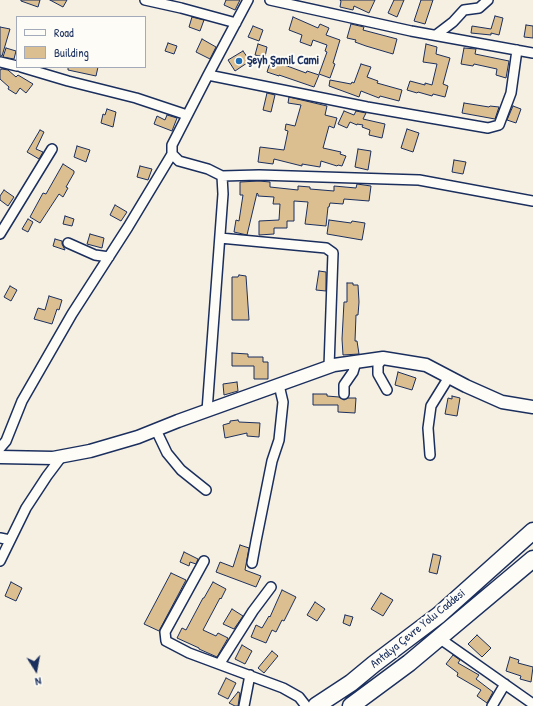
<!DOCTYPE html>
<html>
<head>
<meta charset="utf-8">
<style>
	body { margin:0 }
	#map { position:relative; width:533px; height:706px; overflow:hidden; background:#f6f0e2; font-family:"Patrick Hand",sans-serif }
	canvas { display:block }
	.legend { position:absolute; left:16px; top:16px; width:130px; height:52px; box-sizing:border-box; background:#fdfcf7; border:1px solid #a3aaba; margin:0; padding:5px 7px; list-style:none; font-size:12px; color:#1b2f5e }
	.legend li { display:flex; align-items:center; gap:8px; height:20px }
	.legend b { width:20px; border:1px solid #a3aaba }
	.north { position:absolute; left:16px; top:650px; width:40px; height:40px; -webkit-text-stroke:3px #fdfcf7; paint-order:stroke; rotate:169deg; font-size:11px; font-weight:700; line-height:16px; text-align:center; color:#1b2f5e }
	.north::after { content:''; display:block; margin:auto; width:14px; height:18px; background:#1b2f5e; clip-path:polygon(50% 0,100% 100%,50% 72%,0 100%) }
</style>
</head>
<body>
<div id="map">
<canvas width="533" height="706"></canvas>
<ul class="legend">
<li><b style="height:5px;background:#fdfcf7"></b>Road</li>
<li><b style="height:11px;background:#dbbf90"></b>Building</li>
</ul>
<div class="north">N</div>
</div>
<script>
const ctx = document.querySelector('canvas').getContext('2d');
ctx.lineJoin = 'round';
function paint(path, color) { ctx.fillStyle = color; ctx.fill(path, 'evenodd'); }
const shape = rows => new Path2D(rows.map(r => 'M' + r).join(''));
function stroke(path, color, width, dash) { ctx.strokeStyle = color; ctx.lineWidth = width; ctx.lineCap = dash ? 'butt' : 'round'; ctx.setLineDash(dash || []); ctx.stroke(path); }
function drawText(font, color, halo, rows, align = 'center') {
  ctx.font = font + ' "Patrick Hand",sans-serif'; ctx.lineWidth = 4; ctx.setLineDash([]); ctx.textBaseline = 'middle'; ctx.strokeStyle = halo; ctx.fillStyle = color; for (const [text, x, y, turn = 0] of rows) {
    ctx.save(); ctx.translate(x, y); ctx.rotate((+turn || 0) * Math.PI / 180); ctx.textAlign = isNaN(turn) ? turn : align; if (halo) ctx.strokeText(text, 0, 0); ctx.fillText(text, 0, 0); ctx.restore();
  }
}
const building = shape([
	[21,0,40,0,38,7,21,1,21,0],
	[50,0,67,0,63,7,50,0],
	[226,0,240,0,235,10,224,5,226,0],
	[340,0,375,0,369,13,354,6,353,10,340,7,341,1,340,0],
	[394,0,404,0,397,17,388,13,394,0],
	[421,0,433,0,425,24,414,21,421,0],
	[495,16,503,18,499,35,491,33,491,35,471,33,472,26,491,29,495,16],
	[192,17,204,20,200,31,189,27,192,17],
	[293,17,318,28,320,24,329,28,326,35,340,40,333,63,335,64,330,78,319,74,327,52,325,51,327,45,313,40,311,46,300,42,302,35,289,30,293,17],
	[351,24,364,27,363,30,397,39,393,54,366,46,355,42,356,40,347,38,351,24],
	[526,25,533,26,533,38,524,37,526,25],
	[253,26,263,30,259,41,248,37,253,26],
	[0,27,10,29,2,56,0,55,0,27],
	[202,39,216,47,210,59,196,52,202,39],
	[168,43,177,46,174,54,165,51,168,43],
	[258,44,267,47,265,57,255,55,258,44],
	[426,44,437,47,436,54,450,58,443,84,448,86,445,97,433,94,432,96,418,92,417,93,407,90,410,81,425,85,425,83,432,85,437,64,423,62,426,44],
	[6,48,16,51,14,59,3,57,6,48],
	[464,48,476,49,475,54,509,61,506,78,496,75,497,69,474,64,473,66,461,64,464,48],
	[243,51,250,61,235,71,228,60,243,51],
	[271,60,306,73,307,71,319,75,314,87,279,75,279,76,267,72,271,60],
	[361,64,371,67,367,77,378,81,377,83,402,90,399,101,380,96,379,98,361,91,359,97,329,86,330,80,351,84,352,82,354,83,361,64],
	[68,67,98,67,96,76,68,70,68,67],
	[2,69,8,70,16,77,18,75,33,84,26,93,20,88,16,94,8,89,9,87,0,79,0,70,2,69],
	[267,93,275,95,271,112,263,110,267,93],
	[289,97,327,106,325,115,337,118,334,128,329,126,323,148,341,152,340,154,346,156,342,166,338,165,337,166,321,161,320,167,302,164,302,166,274,159,273,164,258,162,260,147,284,150,288,131,285,130,286,124,295,126,301,105,288,103,289,97],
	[464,103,489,107,490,106,499,107,495,119,462,113,464,103],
	[513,106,521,109,516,123,507,120,513,106],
	[107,109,116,112,113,127,101,123,103,114,105,115,107,109],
	[344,111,354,115,356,111,366,113,363,119,385,124,382,138,369,135,370,130,362,127,363,125,357,124,357,125,350,122,347,128,338,124,344,111],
	[167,115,177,118,172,131,154,124,157,116,165,120,167,115],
	[407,129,419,133,413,152,401,148,407,129],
	[40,130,44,132,36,149,43,152,39,159,27,152,40,130],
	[77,146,90,150,86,162,74,157,77,146],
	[358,149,371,151,368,170,355,167,358,149],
	[454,160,466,162,463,174,452,172,454,160],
	[63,164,74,171,74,173,66,187,68,188,63,197,59,194,40,223,30,217,43,193,46,194,63,164],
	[140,166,152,169,148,180,137,177,140,166],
	[259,181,270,182,270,187,298,190,298,186,310,187,310,189,334,191,334,186,356,188,357,184,371,186,369,201,344,199,343,204,330,203,329,207,328,207,326,226,305,224,308,202,294,201,294,221,287,221,287,228,274,228,274,234,259,235,259,221,279,220,280,204,273,204,274,197,258,196,258,194,257,193,247,235,234,232,236,220,239,221,243,195,240,195,240,182,259,181],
	[4,190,14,197,8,206,0,200,0,196,4,190],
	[115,205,127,212,121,221,110,215,115,205],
	[65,216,74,219,72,226,63,224,65,216],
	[28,219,33,222,28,232,22,229,28,219],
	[329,220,351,223,352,221,365,223,362,240,327,234,329,220],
	[90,234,104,238,102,248,87,244,90,234],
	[55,239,62,241,62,244,65,250,53,246,55,239],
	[319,271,326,272,326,291,316,290,319,271],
	[239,275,246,276,249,320,232,320,232,277,238,277,239,275],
	[347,283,353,283,353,285,358,285,359,302,358,315,356,315,355,341,357,341,359,354,343,355,342,339,344,302,347,302,347,283],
	[10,286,17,290,11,301,4,297,10,286],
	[49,296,62,300,59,310,57,309,52,324,34,319,38,308,45,310,49,296],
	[232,353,248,354,248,357,263,357,263,362,268,362,268,379,254,379,254,366,232,366,232,353],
	[398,372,416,378,412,390,395,385,398,372],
	[237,382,238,391,224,395,223,384,237,382],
	[313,394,327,394,327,396,339,397,344,400,348,398,356,398,355,413,338,412,338,405,313,405,313,394],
	[452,396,460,398,457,416,445,414,448,398,452,399,452,396],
	[238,420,239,422,260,423,259,437,247,436,247,433,225,438,223,425,230,423,230,421,238,420],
	[240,545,249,548,245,570,261,576,256,587,216,572,220,562,233,567,240,545],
	[184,552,198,559,196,564,190,562,189,566,180,562,184,552],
	[433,554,441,556,437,574,429,572,433,554],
	[171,573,186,580,159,631,144,624,171,573],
	[11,582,22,588,16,601,5,596,11,582],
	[213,582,226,589,221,599,220,598,203,630,216,636,218,633,228,638,217,657,199,649,199,648,177,638,182,628,186,630,203,598,204,598,213,582],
	[282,590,296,597,284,621,282,620,276,632,272,630,266,643,251,637,256,625,262,628,269,616,270,617,282,590],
	[381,593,393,600,383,616,371,609,381,593],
	[315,602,325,609,317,621,307,615,315,602],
	[232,609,243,616,234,629,223,624,232,609],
	[345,615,353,617,350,626,343,623,345,615],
	[477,635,491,648,482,657,468,644,477,635],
	[242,645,252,651,245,664,235,659,242,645],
	[272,651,278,656,264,673,258,668,272,651],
	[453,655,460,660,458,663,479,675,476,679,493,692,487,703,477,696,481,690,457,676,458,673,446,664,453,655],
	[510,657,519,660,518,663,533,667,531,682,520,679,521,676,506,671,510,657],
	[226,678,236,683,228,699,218,694,226,678],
	[238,692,240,693,238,706,235,706,229,703,238,692]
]);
paint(building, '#dbbf90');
stroke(building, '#1b2f5e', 1);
const minor = shape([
	[145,0,181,8,236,23],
	[270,0,411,31,533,53],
	[436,35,453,22,464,10,479,8,488,0],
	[0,62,17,66],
	[21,67,68,81,136,98,187,115],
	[208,75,367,107,488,128,499,125,511,93,517,50],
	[222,176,259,175,419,180,533,201],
	[0,234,52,149],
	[220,238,326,248,333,253,329,367],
	[68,243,95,255,109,257],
	[383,358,378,365,378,374,387,390],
	[344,394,344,385,353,372,356,362],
	[207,411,223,194,222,176,208,169,179,161,172,154,172,145,208,75,248,0],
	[156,430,167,453,181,470,206,490],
	[0,448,6,441,22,401,72,314,128,227,172,154],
	[430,455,428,428,431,406,449,377],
	[0,538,10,540],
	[0,561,26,508,47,476,62,456],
	[204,561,165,632,166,641,189,653,283,688,299,697,306,706],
	[252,563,256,541,272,461,279,440,283,402,279,385],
	[439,638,533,704],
	[220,663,253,611,271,587],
	[244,706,250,675],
	[492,706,505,684]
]);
const tertiary = shape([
	[0,457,53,458,90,451,138,437,178,421,334,365,383,358,426,365,466,386,502,402,533,407]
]);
const trunk = shape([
	[316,706,351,683,374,664,439,615,533,531],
	[351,706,409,663,533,559]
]);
stroke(minor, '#1b2f5e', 12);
stroke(tertiary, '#1b2f5e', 15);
stroke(trunk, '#1b2f5e', 19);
stroke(minor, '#fdfcf7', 9);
stroke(tertiary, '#fdfcf7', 12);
stroke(trunk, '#fdfcf7', 16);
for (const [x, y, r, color] of [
	[239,61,4,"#1f6fb2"]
]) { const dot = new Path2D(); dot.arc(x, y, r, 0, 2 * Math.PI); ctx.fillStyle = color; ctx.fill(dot); stroke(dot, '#fdfcf7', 1.5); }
drawText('bold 12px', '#1b2f5e', '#fdfcf7', [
	["Şeyh Şamil Cami",247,61]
], 'left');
drawText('12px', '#1b2f5e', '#fdfcf7', [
	["Antalya Çevre Yolu Caddesi",418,629,-39]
]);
</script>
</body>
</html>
